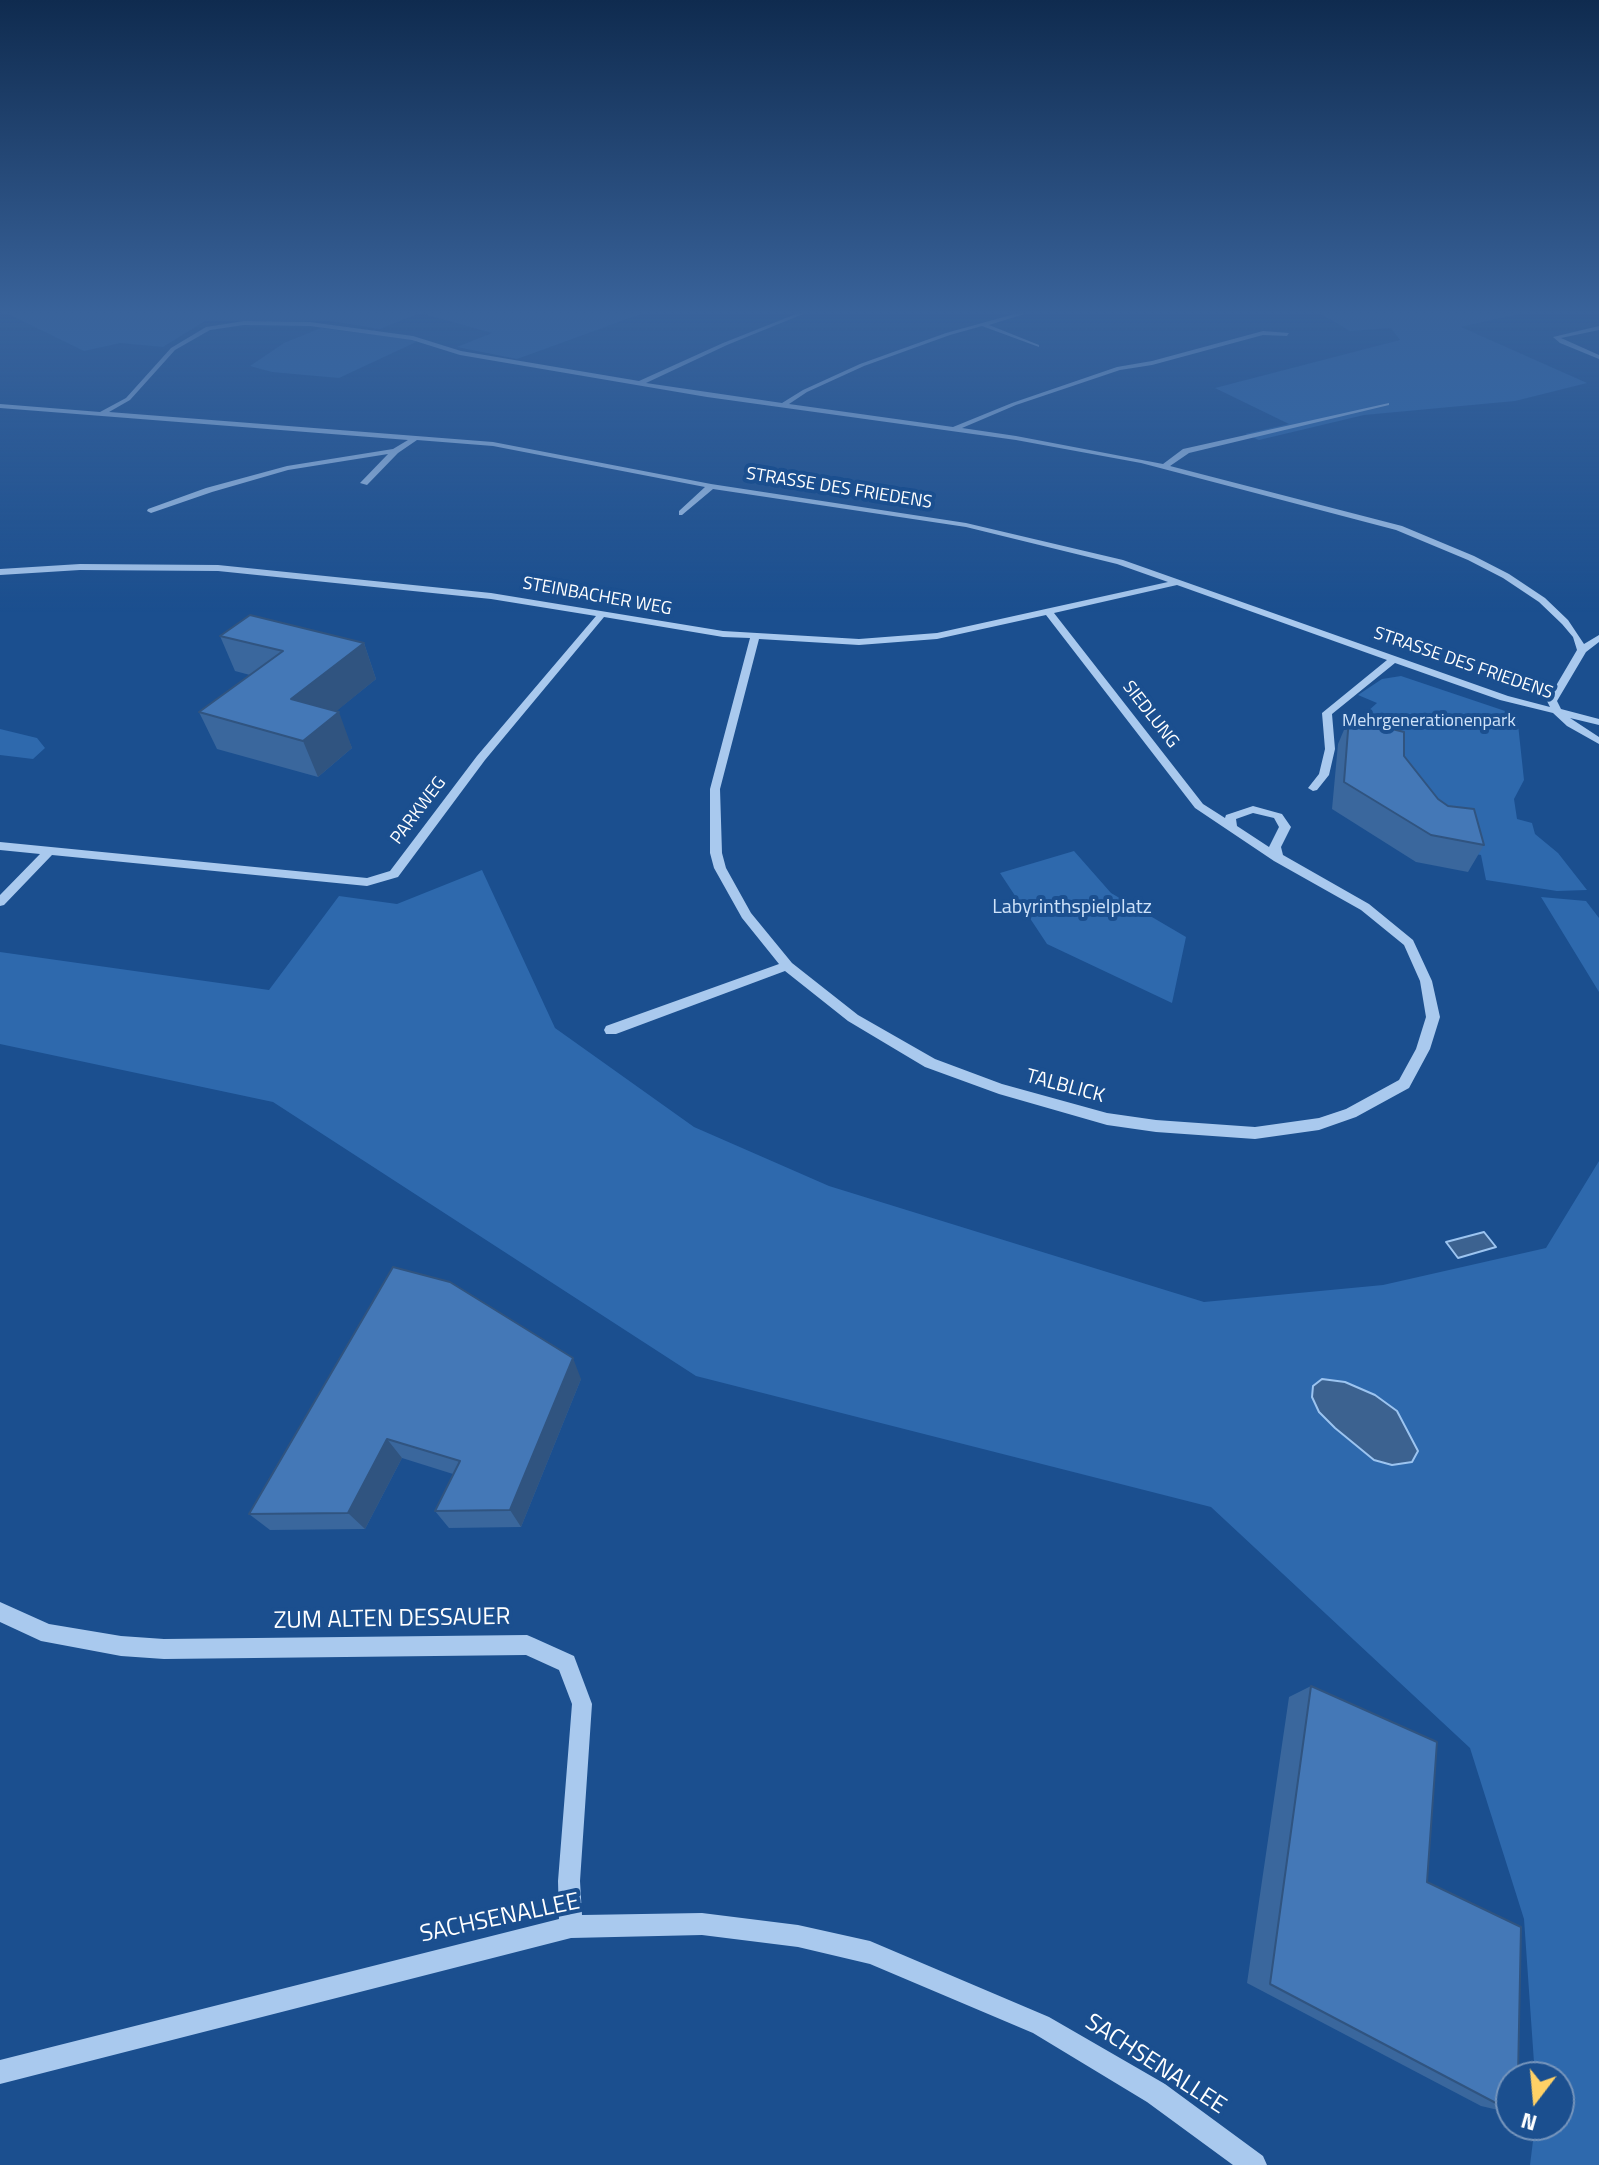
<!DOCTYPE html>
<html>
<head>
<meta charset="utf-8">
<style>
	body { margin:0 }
	#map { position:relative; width:1599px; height:2165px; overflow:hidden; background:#1b4f8f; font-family:"Titillium Web",sans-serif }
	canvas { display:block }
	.north { position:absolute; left:1495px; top:2061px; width:80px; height:80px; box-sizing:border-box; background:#1b4f8f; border:2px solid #7695bc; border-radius:50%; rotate:196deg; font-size:22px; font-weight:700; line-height:32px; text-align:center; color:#fff }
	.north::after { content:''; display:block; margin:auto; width:28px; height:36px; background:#ffd166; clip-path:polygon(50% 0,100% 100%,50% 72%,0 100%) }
</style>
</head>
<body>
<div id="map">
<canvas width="1599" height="2165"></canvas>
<div class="north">N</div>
</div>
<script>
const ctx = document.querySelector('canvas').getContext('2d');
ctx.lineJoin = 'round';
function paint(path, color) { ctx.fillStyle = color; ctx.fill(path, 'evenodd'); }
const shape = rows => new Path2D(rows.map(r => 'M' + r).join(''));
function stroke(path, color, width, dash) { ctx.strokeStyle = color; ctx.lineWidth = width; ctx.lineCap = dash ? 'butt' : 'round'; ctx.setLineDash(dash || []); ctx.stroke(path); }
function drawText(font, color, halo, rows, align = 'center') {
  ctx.font = font + ' "Titillium Web",sans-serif'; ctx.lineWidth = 8; ctx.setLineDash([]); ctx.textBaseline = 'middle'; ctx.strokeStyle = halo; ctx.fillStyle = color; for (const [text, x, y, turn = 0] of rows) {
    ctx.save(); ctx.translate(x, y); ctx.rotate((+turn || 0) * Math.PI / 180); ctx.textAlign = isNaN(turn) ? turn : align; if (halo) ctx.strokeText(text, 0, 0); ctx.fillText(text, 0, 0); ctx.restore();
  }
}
paint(shape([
	[0,310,652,310,517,359,457,347,492,333,420,313,380,329,329,321,205,321,163,347,120,343,84,351],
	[1314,310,1536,310,1461,327,1587,383,1515,401,1364,415,1259,440,1245,434,1289,424,1215,388,1400,340,1391,328,1350,331],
	[321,328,415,340,416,342,339,378,272,372,250,366,284,343],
	[1401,676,1517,715,1524,780,1514,799,1517,819,1532,823,1535,834,1558,853,1587,890,1557,891,1486,880,1481,855,1463,852,1358,720,1377,703,1358,695,1382,679],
	[0,729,37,738,45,748,33,759,0,755],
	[1074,851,1111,893,1186,937,1172,1003,1047,944,1000,873],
	[482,870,555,1028,694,1127,829,1186,1204,1302,1383,1285,1546,1248,1599,1161,1599,2165,1530,2165,1535,2125,1559,2125,1559,2077,1535,2077,1524,1919,1470,1748,1211,1507,696,1376,273,1102,0,1044,0,952,269,990,339,896,397,904],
	[1541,897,1586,901,1599,918,1599,992]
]), '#2e69ad');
const water = shape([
	[1484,1232,1496,1247,1458,1258,1446,1242,1484,1232],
	[1322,1379,1345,1382,1375,1395,1397,1411,1418,1451,1412,1462,1392,1465,1374,1460,1335,1428,1319,1412,1312,1397,1313,1386,1322,1379]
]);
paint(water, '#3c6290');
stroke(water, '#9cc4f0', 2);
paint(shape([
	[806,310,813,310,727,345,646,383,782,403,803,390,860,364,946,333,1029,310,1037,310,989,325,1039,345,1039,347,982,326,950,335,864,366,807,392,789,404,953,427,1012,403,1117,367,1152,361,1263,331,1289,333,1287,336,1263,335,1152,365,1120,370,1016,405,962,428,1016,436,1163,464,1183,449,1389,403,1389,405,1189,453,1170,466,1402,526,1474,556,1509,574,1545,598,1568,620,1584,644,1599,635,1599,642,1586,652,1557,701,1561,709,1599,719,1599,725,1570,718,1599,737,1599,744,1567,726,1553,713,1500,700,1395,663,1332,714,1335,749,1329,775,1317,790,1313,791,1308,788,1319,774,1325,749,1322,713,1387,660,1177,585,1054,613,1203,804,1225,818,1226,815,1253,806,1282,814,1291,827,1281,847,1283,855,1369,904,1413,940,1432,981,1440,1017,1430,1049,1409,1088,1356,1117,1319,1130,1255,1139,1156,1132,1107,1125,999,1094,925,1067,848,1021,785,971,616,1034,606,1034,604,1030,606,1026,779,964,742,918,714,868,710,853,710,789,750,638,723,637,604,617,485,760,398,877,367,886,52,855,4,905,0,906,0,895,40,854,0,850,0,842,367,878,390,871,477,756,596,616,491,599,218,571,80,570,0,575,0,569,80,564,218,565,491,593,723,631,859,639,937,633,1168,582,1117,564,966,527,713,489,682,515,679,515,679,511,705,487,493,446,417,440,398,453,367,485,360,483,388,454,288,470,212,492,151,513,147,511,148,509,206,488,287,466,393,449,408,440,0,408,0,404,100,412,126,398,171,348,206,327,244,321,310,322,413,336,461,351,639,381,723,343,806,310],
	[244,325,310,326,412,340,460,355,707,397,1016,440,1141,463,1396,530,1468,560,1503,578,1539,602,1562,624,1573,637,1577,650,1547,701,1550,707,1508,696,1123,560,966,523,711,484,493,442,109,412,130,400,175,350,210,330,244,325],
	[1046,615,1195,808,1274,861,1361,910,1404,945,1420,981,1426,1017,1416,1049,1399,1080,1346,1109,1319,1118,1255,1127,1156,1120,1107,1113,1002,1084,935,1059,858,1015,792,963,751,913,726,868,722,853,720,789,759,639,859,645,937,639,1046,615],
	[1253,813,1274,818,1279,827,1269,847,1237,826,1236,819,1253,813],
	[1599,326,1599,330,1561,338,1599,355,1599,359,1560,343,1553,337,1599,326],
	[0,1602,49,1624,121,1636,164,1639,527,1635,534,1638,574,1656,592,1704,580,1881,582,1915,702,1913,798,1925,870,1941,1049,2017,1165,2084,1263,2156,1267,2165,1233,2165,1147,2102,1033,2033,870,1964,798,1947,702,1935,571,1938,0,2084,0,2060,559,1919,558,1881,572,1704,559,1670,526,1655,164,1659,121,1656,41,1641,0,1622,0,1602]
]), '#a9c9ee');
paint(shape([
	[220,636,364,643,376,679,336,711,352,748,318,777,217,749,199,712,250,675,235,671],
	[1349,718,1404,756,1438,799,1484,845,1468,872,1416,862,1332,809,1338,744],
	[450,1282,581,1379,521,1527,449,1528,435,1511,453,1474,402,1458,365,1529,270,1530,249,1514],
	[1311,1686,1427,1882,1511,2077,1511,2113,1481,2106,1247,1983,1289,1697]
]), '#3a679d');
paint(shape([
	[364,643,376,679,306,736,291,699],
	[339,712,352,748,318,777,303,741],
	[573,1358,581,1379,521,1527,510,1510],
	[387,1439,402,1458,365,1529,348,1513]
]), '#305480');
const building = shape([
	[250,615,364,643,291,699,339,712,303,741,199,712,283,651,220,636,250,615],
	[1349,718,1404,732,1404,756,1438,799,1448,806,1474,809,1484,845,1431,835,1344,782,1349,718],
	[393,1267,450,1282,573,1358,510,1510,435,1511,460,1461,387,1439,348,1513,249,1514,393,1267],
	[1311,1686,1437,1742,1427,1882,1521,1927,1518,2077,1511,2077,1511,2111,1270,1984,1311,1686]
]);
paint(building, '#4478b7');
stroke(building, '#305480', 2);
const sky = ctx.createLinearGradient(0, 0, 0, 613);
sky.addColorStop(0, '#0f2b4f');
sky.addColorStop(0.51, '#39639b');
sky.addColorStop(1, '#39639b00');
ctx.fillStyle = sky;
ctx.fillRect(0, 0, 1599, 613);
drawText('18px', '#fff', '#1b4f8f', [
	["STRASSE DES FRIEDENS",839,489,9],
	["STEINBACHER WEG",597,597,10],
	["STRASSE DES FRIEDENS",1463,664,19],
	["SIEDLUNG",1150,715,52],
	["PARKWEG",419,811,-53]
]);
drawText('18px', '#cfe3fa', '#1b4f8f', [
	["Mehrgenerationenpark",1429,722]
]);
drawText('20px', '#cfe3fa', '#1b4f8f', [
	["Labyrinthspielplatz",1072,908]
]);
drawText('20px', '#fff', '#1b4f8f', [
	["TALBLICK",1065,1087,15]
]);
drawText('24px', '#fff', '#1b4f8f', [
	["ZUM ALTEN DESSAUER",392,1620,-1],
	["SACHSENALLEE",500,1919,-12],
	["SACHSENALLEE",1155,2065,33]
]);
</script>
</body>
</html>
